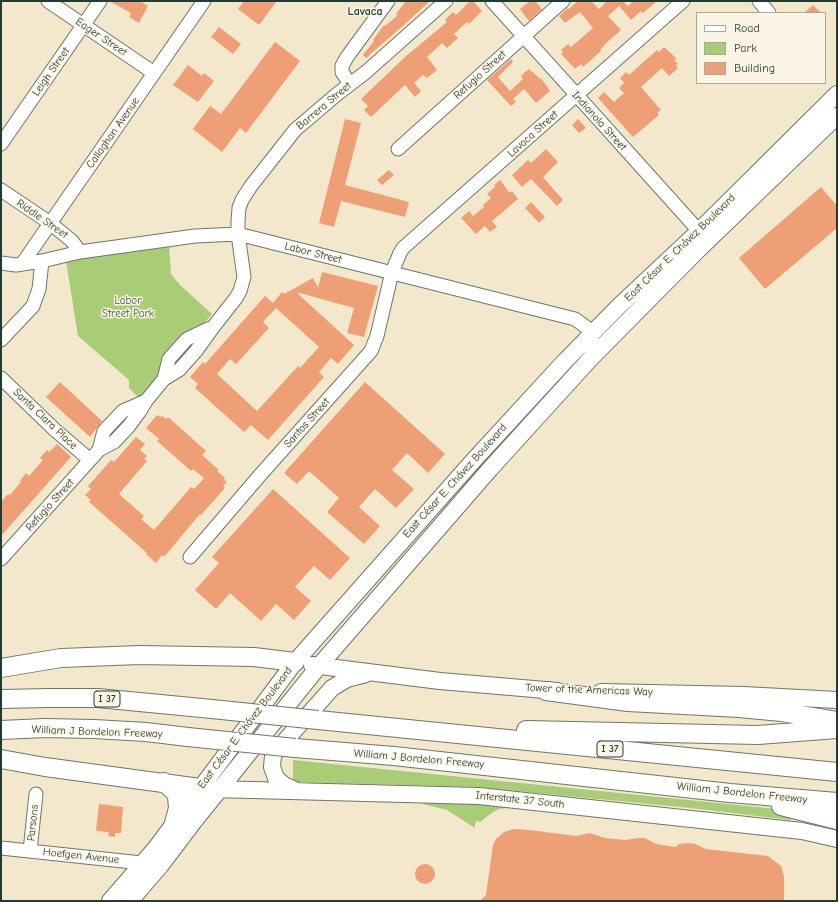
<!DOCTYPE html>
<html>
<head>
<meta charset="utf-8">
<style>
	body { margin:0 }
	#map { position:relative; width:838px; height:902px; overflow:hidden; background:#f3e8cc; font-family:"Comic Neue",sans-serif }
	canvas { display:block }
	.frame { position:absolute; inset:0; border:2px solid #1f3d34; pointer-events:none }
	.legend { position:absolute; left:696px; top:12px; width:130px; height:72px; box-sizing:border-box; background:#fcf5e5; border:1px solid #a4ab9e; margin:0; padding:5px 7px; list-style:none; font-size:12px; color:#1f3d34 }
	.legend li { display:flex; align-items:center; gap:8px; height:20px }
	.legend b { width:20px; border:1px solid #a4ab9e }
</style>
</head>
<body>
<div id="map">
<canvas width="838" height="902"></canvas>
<div class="frame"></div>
<ul class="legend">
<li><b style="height:5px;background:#fff"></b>Road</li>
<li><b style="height:11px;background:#a9cd76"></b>Park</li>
<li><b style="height:11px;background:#ee9f76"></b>Building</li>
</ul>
</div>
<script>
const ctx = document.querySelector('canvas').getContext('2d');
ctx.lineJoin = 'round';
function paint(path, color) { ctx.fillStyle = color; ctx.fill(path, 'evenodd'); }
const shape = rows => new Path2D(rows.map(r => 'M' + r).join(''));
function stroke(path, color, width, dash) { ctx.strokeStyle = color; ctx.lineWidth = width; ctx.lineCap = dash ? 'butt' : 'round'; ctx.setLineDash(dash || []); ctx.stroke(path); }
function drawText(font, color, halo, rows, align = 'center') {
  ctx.font = font + ' "Comic Neue",sans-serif'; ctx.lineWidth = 3; ctx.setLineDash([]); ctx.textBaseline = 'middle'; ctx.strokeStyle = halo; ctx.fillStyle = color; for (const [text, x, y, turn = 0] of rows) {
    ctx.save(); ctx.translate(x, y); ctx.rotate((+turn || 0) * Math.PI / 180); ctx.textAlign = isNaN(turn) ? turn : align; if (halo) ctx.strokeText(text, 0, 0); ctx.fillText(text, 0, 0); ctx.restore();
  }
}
paint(shape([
	[169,244,171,274,180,285,212,314,139,398,129,388,129,380,78,336,66,261],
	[293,760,758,807,792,811,791,820,690,808,476,787,293,782],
	[443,801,519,806,519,809,508,808,499,809,493,812,480,822,477,821,475,823,475,828,447,810,423,804,423,802]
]), '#a9cd76');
paint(shape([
	[109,1,140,1,148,6,139,23,129,17,131,13],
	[244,1,277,1,259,25,238,9],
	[406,1,430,1,405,24,366,58,363,55,374,41,373,40,384,25,385,26,397,16,396,14],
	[470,1,473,1,482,11,469,24,467,22,454,34,458,38,447,48,442,43,427,57,437,70,427,78,423,75,414,83,421,91,415,97,405,85,371,117,364,110,368,106,361,99,405,57,447,22,445,20,453,12,456,15],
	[530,1,535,1,542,9,529,21,520,9],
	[578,1,591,1,599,9,607,1,624,1,624,2,628,6,633,1,657,1,643,13,641,11,631,20,619,6,608,16,621,30,604,45,604,46,600,50,601,51,583,67,581,64,575,69,561,54,563,52,561,50,568,44,571,47,593,28,580,12,565,23,559,16,568,8,569,9],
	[813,5,821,13,804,13],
	[219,27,241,44,233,54,211,37],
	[275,42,300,61,246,133,240,128,222,152,193,129,210,106,221,114],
	[664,47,676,58,674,60,678,64,676,65,678,68,669,76,662,68,641,87,661,110,657,113,659,115,633,137,598,98,604,92,614,102,624,93,619,88,624,83,620,78,626,72,629,75,657,50,659,52],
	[511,59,513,62,498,77,510,91,523,79,521,76,529,69,532,72,533,72,540,79,541,78,550,91,536,103,524,89,513,99,516,102,511,106,487,80],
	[188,65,202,76,204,73,214,81,198,102,173,85],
	[345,119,361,123,345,185,409,202,405,217,341,201,334,227,319,223],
	[578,119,586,128,579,133,572,125],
	[546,149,558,162,543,177,563,200,557,206,531,179,522,187,512,175,528,160,531,163],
	[389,170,394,175,382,185,377,180],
	[500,180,510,193,512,191,518,199,492,221,497,227,490,232,485,226,476,234,461,218,469,211,473,216,484,207,483,205,491,198,487,194,495,187,494,185],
	[821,187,837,206,837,228,765,289,739,258],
	[531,202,545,217,539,223,525,208],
	[322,272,378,286,364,337,347,333,354,308,296,292,354,345,338,364,331,358,319,372,324,377,268,440,251,425,244,432,195,388,198,384,190,377,203,362,205,364,265,296,273,303,282,292,284,294,313,278,318,288],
	[276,308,319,347,300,368,298,366,257,411,217,374,230,359,236,364,269,328,263,322],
	[60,382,102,421,90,437,46,397],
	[365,382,445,454,428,473,407,453,392,470,414,489,396,508,375,489,359,507,380,526,364,544,327,512,339,498,309,471,297,484,284,473],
	[157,415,161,417,162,416,166,419,168,417,206,451,202,455,219,470,217,471,225,478,224,480,227,482,223,486,225,488,201,515,200,514,164,557,162,555,156,563,146,554,147,553,89,502,91,500,85,495,91,489,88,486,111,460,114,462,136,437,145,444,140,450,147,456,144,459,147,461,119,494,144,516,141,519,154,530,191,487,194,489,204,478,193,469,191,471,157,441,159,439,146,428],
	[57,444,71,457,1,536,1,502,8,494,10,495,21,482,20,481,26,473,29,476,43,460,40,458,47,450,49,452],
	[273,489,350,558,330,580,314,566,295,587,311,601,294,620,276,604,261,621,230,593,216,609,195,590,219,563,212,557],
	[99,804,123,807,121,833,115,833,115,837,108,836,109,832,96,831],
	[513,829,530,830,576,836,590,833,605,838,626,840,638,838,645,838,656,844,676,847,679,844,687,843,695,844,706,849,768,856,781,866,784,876,784,901,480,901,486,895,493,845,496,839,504,832],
	'415 874a10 10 0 1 1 20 0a10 10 0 1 1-20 0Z'
]), '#ee9f76');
const minor = shape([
	[48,1,154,73],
	[492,1,699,231,706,237],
	[759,1,769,13],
	[350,84,342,72,342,66,347,57,388,1],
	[1,144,100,1],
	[398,149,563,1],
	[1,190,50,223,72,241,80,252],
	[1,263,16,265,42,261,80,252,195,236,238,234,575,319,586,327,592,334,591,358],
	[22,264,204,1],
	[1,340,33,306,39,289,42,261],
	[1,378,55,430,90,460],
	[164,379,169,359,187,339,210,328],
	[99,450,104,431,123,411,146,401],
	[190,557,261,474,371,351,377,336,392,272,400,253,403,248,683,1],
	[1,559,99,450,114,442,129,426,140,411,146,401,164,379,179,370,196,351,214,326,236,298,240,291,244,277,238,234,238,221,239,208,242,200,251,186,295,130,336,95,366,72,446,1],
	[1,848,151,864],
	[30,851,36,794]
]);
const major = shape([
	[312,665,440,681,557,691],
	[601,692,744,695,837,700],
	[214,789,479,796,802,831,837,839],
	[297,791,284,785,276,778,272,767,273,756,276,751,332,688,347,679,366,674],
	[110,901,155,849,295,662,473,461,565,361,619,306,699,231,837,94],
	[130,901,161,865,195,820,319,666,490,469,591,358,699,249,837,116]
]);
const highway = shape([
	[1,668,61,658,140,655,254,657,295,662],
	[546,691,628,702,739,708,782,712,837,721],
	[1,699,49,698,98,698,212,709],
	[318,720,837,772],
	[1,730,45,728,94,729,146,732,188,737],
	[526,730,758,735,837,729],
	[295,748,394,756,730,793,837,802],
	[1,759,45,767,200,788],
	[164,782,174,791,177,796,178,808,174,823],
	[781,806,837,820]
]);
stroke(minor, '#697969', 15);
stroke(major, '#697969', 18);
stroke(highway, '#697969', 20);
stroke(minor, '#fff', 13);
stroke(major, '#fff', 16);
stroke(highway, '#fff', 18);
const highwayBridge = shape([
	[212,709,318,720],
	[188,737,295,748]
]);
stroke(highwayBridge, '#697969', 20, []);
stroke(highwayBridge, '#fff', 18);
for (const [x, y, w] of [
	[107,699,26],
	[610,749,26]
]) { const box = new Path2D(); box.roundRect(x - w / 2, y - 8, w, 16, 3); ctx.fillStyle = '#fcf5e5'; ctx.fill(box); stroke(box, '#1f3d34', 1); }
drawText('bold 10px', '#1f3d34', null, [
	["I 37",107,699],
	["I 37",610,749]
]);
drawText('11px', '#1f3d34', '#fcf5e5', [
	["Eager Street",101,37,34],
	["Leigh Street",51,72,-55],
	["Refugio Street",480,75,-42],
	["Barrera Street",324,106,-40],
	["Indianola Street",599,121,48],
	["Callaghan Avenue",113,133,-55],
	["Lavaca Street",533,134,-42],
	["Riddle Street",42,219,35],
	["East César E. Chávez Boulevard",680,248,-44],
	["Labor Street",313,253,14],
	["Santa Clara Place",45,419,43],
	["Santos Street",307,423,-48],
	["East César E. Chávez Boulevard",455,481,-48],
	["Refugio Street",50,505,-48],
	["Tower of the Americas Way",589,690,2],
	["East César E. Chávez Boulevard",245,728,-53],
	["William J Bordelon Freeway",97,732,2],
	["William J Bordelon Freeway",419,759,5],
	["William J Bordelon Freeway",742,793,6],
	["Interstate 37 South",520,800,6],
	["Parsons",33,823,-84],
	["Hoefgen Avenue",81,856,6]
]);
drawText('11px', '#3b5a41', '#fcf5e5', [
	["Labor",128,301],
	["Street Park",128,314]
]);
drawText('bold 12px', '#1f3d34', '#fcf5e5', [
	["Lavaca",365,12]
]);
</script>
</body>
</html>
